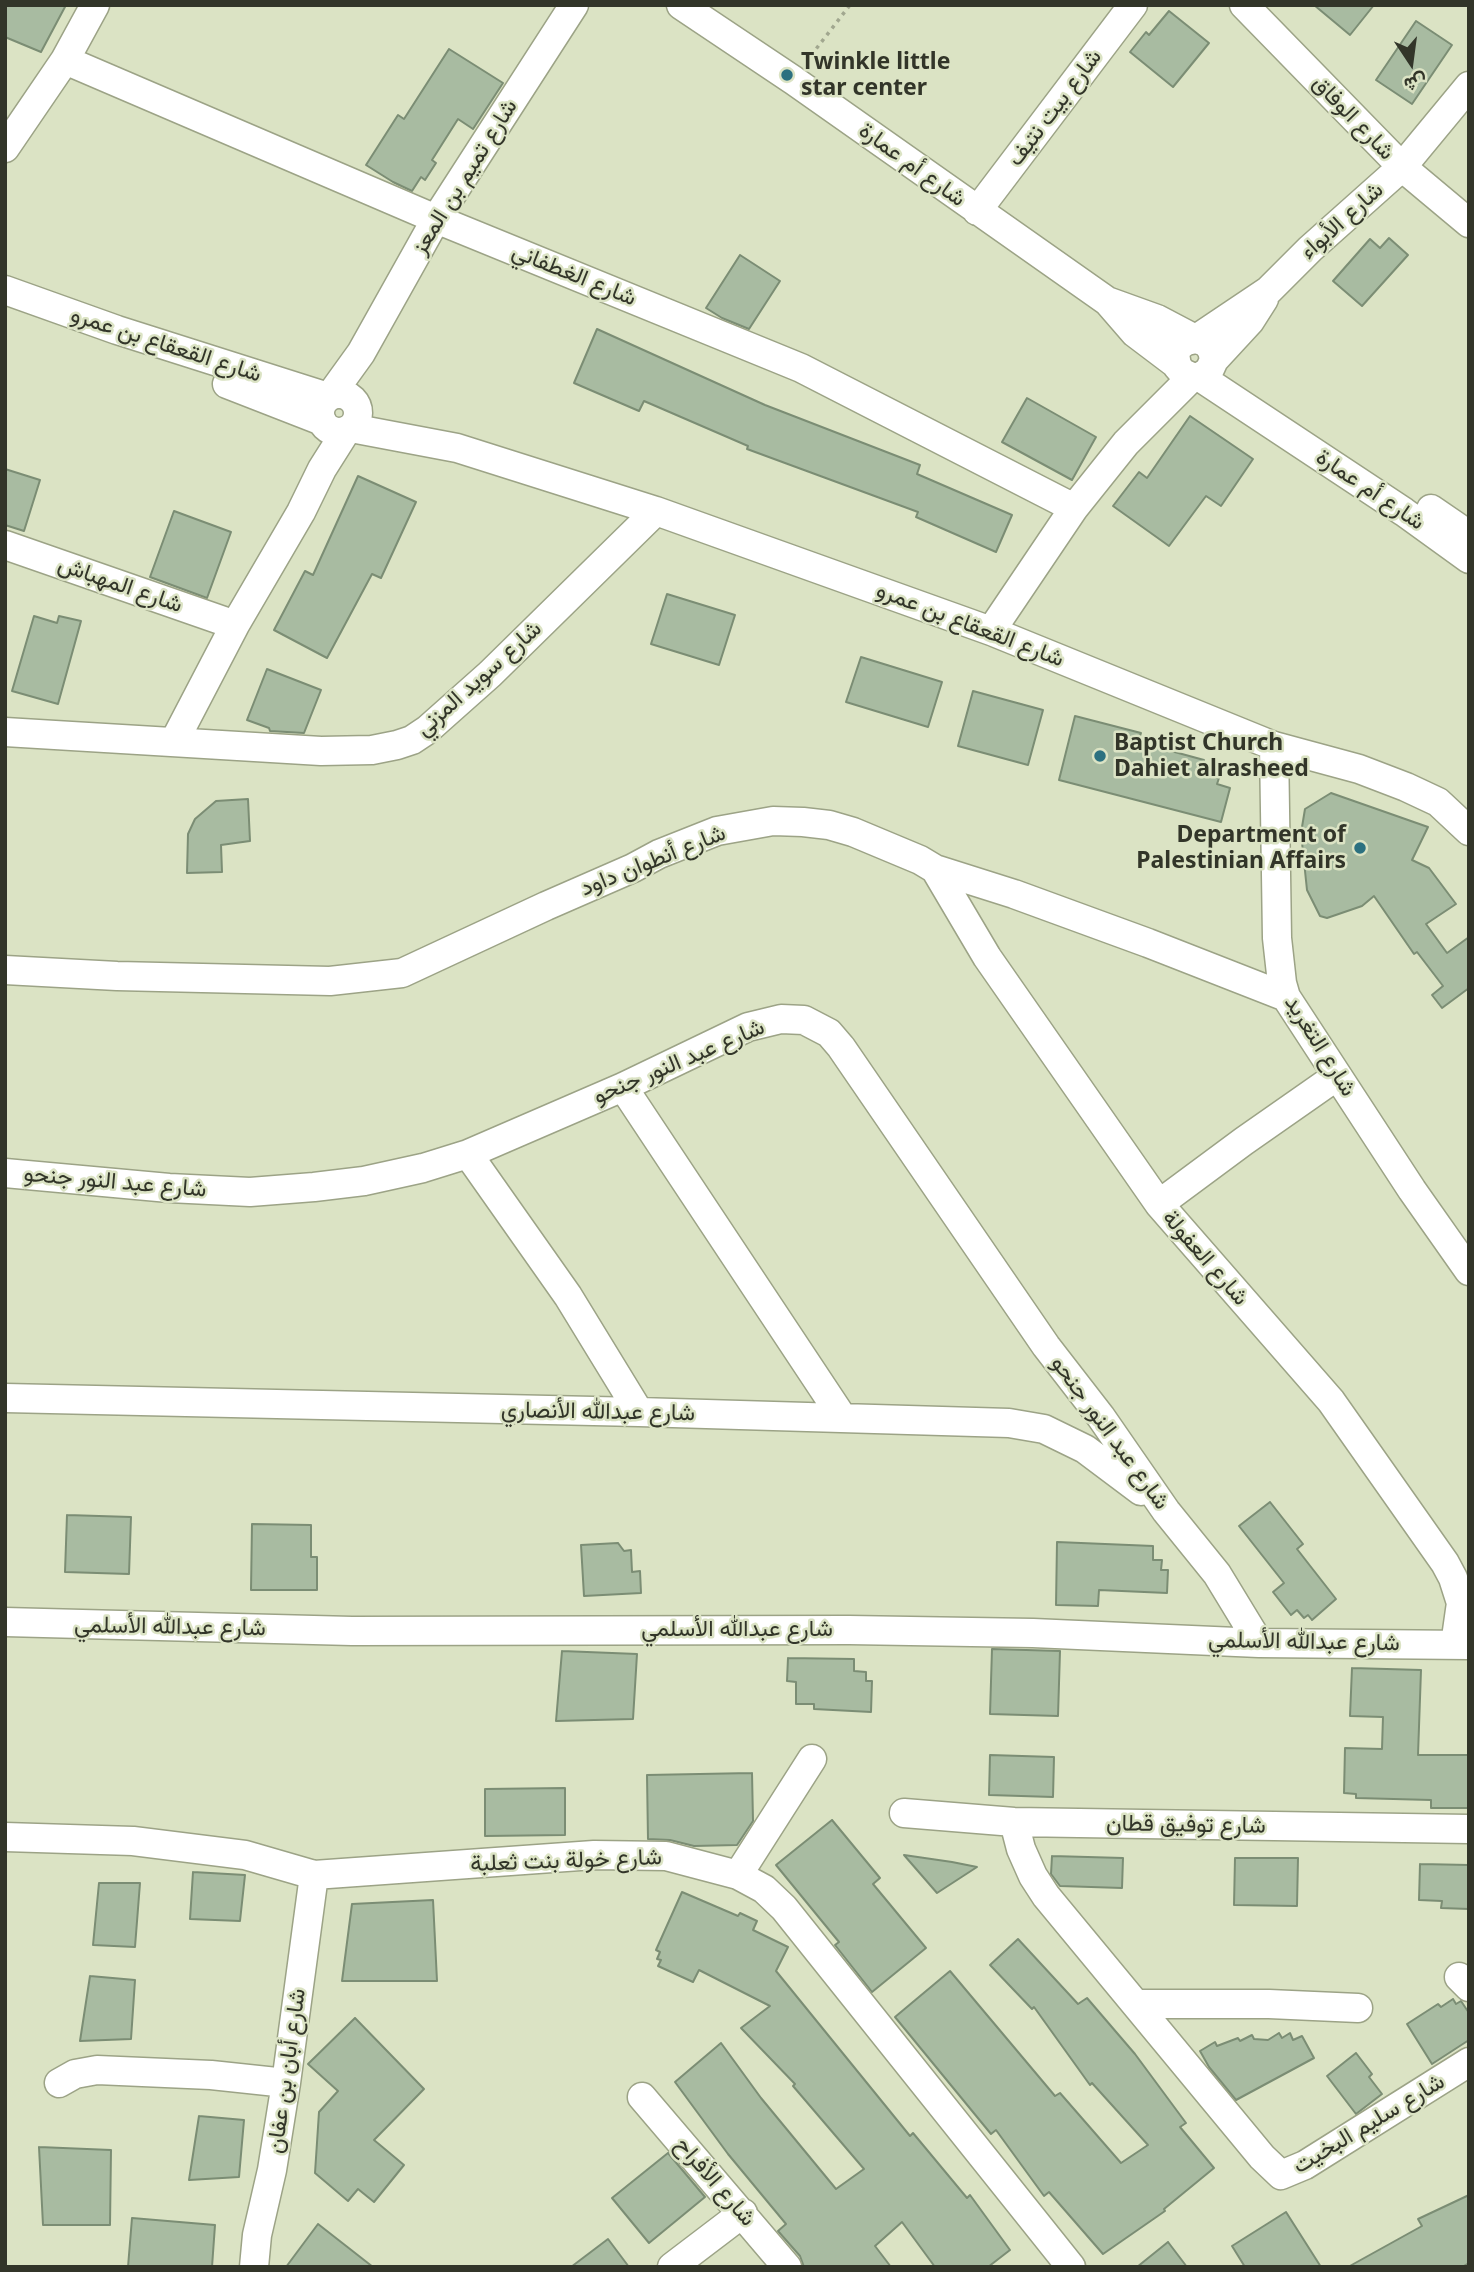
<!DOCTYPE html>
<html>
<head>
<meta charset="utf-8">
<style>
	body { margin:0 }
	#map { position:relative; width:1474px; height:2272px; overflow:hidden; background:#dbe3c4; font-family:"Noto Sans",Vazirmatn,sans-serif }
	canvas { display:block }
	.frame { position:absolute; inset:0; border:7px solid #323529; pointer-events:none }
	.north { position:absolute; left:1376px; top:28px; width:70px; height:70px; -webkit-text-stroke:5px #dbe3c4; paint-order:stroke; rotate:167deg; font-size:19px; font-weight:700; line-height:28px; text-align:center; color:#323529 }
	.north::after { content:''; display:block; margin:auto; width:24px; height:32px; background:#323529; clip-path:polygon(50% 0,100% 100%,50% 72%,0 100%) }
</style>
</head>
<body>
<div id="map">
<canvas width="1474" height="2272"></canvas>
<div class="frame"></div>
<div class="north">ش</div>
</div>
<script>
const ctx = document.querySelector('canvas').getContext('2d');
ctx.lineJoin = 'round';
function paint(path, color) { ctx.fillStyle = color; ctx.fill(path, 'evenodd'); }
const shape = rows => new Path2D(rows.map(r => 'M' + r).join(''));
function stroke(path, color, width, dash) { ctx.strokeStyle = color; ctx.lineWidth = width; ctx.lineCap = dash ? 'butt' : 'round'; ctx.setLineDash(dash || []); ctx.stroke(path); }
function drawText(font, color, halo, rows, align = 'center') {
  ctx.font = font + ' "Noto Sans",Vazirmatn,sans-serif'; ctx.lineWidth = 5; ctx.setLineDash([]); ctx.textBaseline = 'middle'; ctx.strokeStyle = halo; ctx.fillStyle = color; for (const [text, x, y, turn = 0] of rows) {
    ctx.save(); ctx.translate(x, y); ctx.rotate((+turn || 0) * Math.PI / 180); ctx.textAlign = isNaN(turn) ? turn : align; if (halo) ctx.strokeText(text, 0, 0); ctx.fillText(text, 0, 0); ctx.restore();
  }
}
const building = shape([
	[5,5,66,5,41,52,5,37,5,5],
	[1314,5,1374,5,1350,35,1314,5],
	[1169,11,1209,43,1173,87,1130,52,1146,32,1149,35,1169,11],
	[1416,21,1452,45,1412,104,1376,80,1416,21],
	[449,49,503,83,473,129,458,119,432,160,436,163,425,180,421,177,412,191,393,182,366,165,398,115,404,119,449,49],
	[1389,238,1408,255,1362,306,1333,281,1370,239,1380,248,1389,238],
	[740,255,780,281,749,329,722,318,706,308,740,255],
	[597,329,765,405,920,465,917,474,1012,515,996,552,916,517,918,512,747,449,748,446,644,401,639,411,574,383,597,329],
	[1027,398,1096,437,1072,480,1002,442,1027,398],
	[1190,416,1253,459,1221,506,1206,496,1169,546,1113,506,1139,472,1147,478,1190,416],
	[5,469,40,480,24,531,5,525,5,469],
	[358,476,416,502,381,578,372,574,327,658,274,630,305,571,313,575,358,476],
	[174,511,231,532,207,598,150,577,174,511],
	[667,594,735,615,719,665,651,644,667,594],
	[34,616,57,623,59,616,81,621,58,704,12,691,34,616],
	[861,657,942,682,928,727,846,702,861,657],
	[267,669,321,690,304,733,270,731,269,728,247,720,267,669],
	[973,691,1043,710,1028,765,958,746,973,691],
	[1075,716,1141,733,1138,742,1204,760,1201,773,1219,778,1217,784,1230,788,1221,822,1059,780,1075,716],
	[1331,793,1428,827,1412,860,1429,868,1456,904,1426,924,1447,953,1469,937,1469,988,1442,1008,1432,995,1443,986,1417,952,1414,954,1374,896,1362,906,1327,918,1320,916,1307,890,1301,833,1305,809,1331,793],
	[248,799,250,841,221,845,222,872,187,873,188,834,195,819,216,801,248,799],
	[1270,1502,1303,1544,1297,1549,1336,1599,1312,1620,1308,1615,1304,1618,1297,1610,1291,1615,1273,1592,1284,1583,1239,1526,1270,1502],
	[67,1515,131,1517,129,1574,65,1572,67,1515],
	[252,1524,311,1525,311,1557,317,1557,317,1590,251,1590,252,1524],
	[1057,1542,1153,1546,1153,1560,1162,1560,1161,1570,1168,1570,1167,1593,1099,1590,1098,1606,1056,1605,1057,1542],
	[618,1543,624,1551,631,1550,632,1572,640,1571,641,1593,584,1596,581,1545,618,1543],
	[992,1649,1060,1651,1058,1716,990,1714,992,1649],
	[562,1651,637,1654,633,1719,556,1721,562,1651],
	[788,1658,854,1659,854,1671,866,1672,866,1681,872,1681,871,1712,814,1709,814,1704,796,1704,796,1682,787,1681,788,1658],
	[1352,1668,1421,1670,1418,1755,1469,1755,1469,1808,1431,1808,1431,1800,1356,1798,1356,1794,1344,1793,1345,1748,1382,1749,1383,1717,1350,1716,1352,1668],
	[990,1755,1054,1757,1053,1797,989,1795,990,1755],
	[752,1773,753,1821,737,1845,694,1846,670,1840,648,1839,647,1775,752,1773],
	[565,1788,565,1835,485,1836,485,1789,565,1788],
	[832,1820,880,1878,873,1884,926,1948,872,1992,835,1945,839,1942,776,1865,832,1820],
	[904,1855,952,1862,977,1867,937,1893,904,1855],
	[1052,1856,1123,1858,1122,1888,1060,1886,1051,1874,1052,1856],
	[1235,1858,1298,1858,1297,1906,1234,1905,1235,1858],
	[1420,1864,1469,1865,1469,1909,1441,1908,1442,1901,1419,1900,1420,1864],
	[193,1872,245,1875,240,1921,190,1919,193,1872],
	[99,1883,140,1883,135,1947,93,1945,99,1883],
	[682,1892,738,1916,740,1913,757,1921,753,1930,788,1947,776,1971,910,2136,913,2133,967,2198,970,2195,1010,2250,988,2267,935,2267,902,2222,875,2246,891,2267,804,2267,800,2256,778,2231,786,2224,728,2154,675,2082,721,2043,761,2098,836,2189,864,2169,793,2086,795,2084,741,2028,770,2006,699,1970,693,1982,658,1966,661,1960,657,1959,660,1952,656,1950,682,1892],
	[433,1900,437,1981,342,1981,352,1904,433,1900],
	[1018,1939,1078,2004,1087,1998,1135,2054,1186,2123,1180,2127,1214,2168,1164,2209,1165,2211,1103,2254,1049,2192,1044,2196,996,2130,991,2134,895,2017,950,1971,1055,2096,1060,2093,1121,2163,1148,2145,1092,2083,1090,2085,1034,2007,1032,2009,990,1965,1018,1939],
	[90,1976,135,1980,131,2039,80,2041,90,1976],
	[1453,1999,1456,2004,1461,2001,1469,2013,1469,2040,1432,2064,1407,2024,1438,2004,1441,2007,1453,1999],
	[355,2018,424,2089,374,2140,404,2165,374,2202,358,2189,348,2201,315,2173,319,2112,338,2091,308,2064,355,2018],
	[1279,2033,1282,2038,1290,2033,1293,2040,1302,2036,1314,2058,1236,2100,1209,2067,1200,2051,1215,2042,1217,2046,1238,2038,1240,2041,1252,2035,1254,2039,1268,2040,1279,2033],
	[1356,2053,1372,2074,1369,2077,1382,2094,1356,2114,1327,2076,1356,2053],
	[199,2116,244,2120,239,2177,189,2180,199,2116],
	[39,2147,111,2150,110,2225,43,2225,39,2147],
	[668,2153,705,2197,649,2243,612,2198,668,2153],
	[1469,2195,1469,2263,1462,2267,1348,2267,1422,2226,1418,2219,1469,2195],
	[1286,2212,1321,2267,1245,2267,1232,2246,1286,2212],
	[132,2218,215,2225,212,2267,128,2267,132,2218],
	[318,2224,373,2267,286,2267,318,2224],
	[608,2239,629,2267,571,2267,608,2239],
	[1168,2242,1187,2267,1137,2267,1168,2242]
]);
paint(building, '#a8bba1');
stroke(building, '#7b8d74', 2);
const minor = shape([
	[681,5,793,80,1107,301,1157,319,1195,339],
	[1244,5,1402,167,1469,223],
	[65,60,436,219,801,368,1074,508],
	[5,148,65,60,95,5],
	[977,211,1133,5],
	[5,290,117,330,328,397],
	[1109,303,1135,333,1176,364],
	[1196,339,1206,342,1212,350,1214,360,1209,371,1200,377,1192,377,1183,373,1177,366,1175,354,1179,346,1186,341,1196,339,1269,290,1310,249,1402,167,1469,86],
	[1214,360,1250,321,1264,299],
	[1200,377,1404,512,1469,559],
	[227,384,322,421],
	'320 413a19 19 0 1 1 38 0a19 19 0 1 1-38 0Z',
	[330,396,361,353,436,219,574,5],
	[351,428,457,448,656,511,991,631,1274,746,1359,769,1406,787,1438,802,1469,831],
	[1431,509,1469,535],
	[5,545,235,625],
	[991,631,1074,508,1126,443,1192,377],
	[5,732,321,751,372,750,397,745,412,740,427,730,490,674,656,511],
	[175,740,235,625,301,512,322,469,346,431],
	[1274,746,1277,938,1282,983,1286,997,1412,1190,1469,1271],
	[935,869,987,957,1159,1204,1331,1401,1445,1563,1453,1578,1461,1603,1455,1645],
	[5,970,117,976,330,981,402,973,546,906,633,868,659,854,717,831,773,821,803,822,829,825,853,832,920,860,935,869,1014,894,1148,943,1286,997],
	[623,1087,842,1417],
	[468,1154,568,1296,639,1412],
	[5,1173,169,1188,250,1192,314,1187,364,1181,423,1168,468,1154,623,1087,748,1027,781,1019,804,1020,829,1033,841,1047,1046,1346,1101,1417,1166,1511,1217,1574,1259,1643],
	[1159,1204,1244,1141,1337,1076],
	[5,1398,639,1412,1009,1423,1044,1429,1085,1449,1141,1491],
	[5,1622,352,1631,849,1630,1033,1633,1259,1643,1469,1645],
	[904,1813,1014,1822,1469,1829],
	[1014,1822,1021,1849,1033,1876,1046,1896,1262,2157,1281,2175,1305,2165,1469,2062],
	[5,1837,133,1841,245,1855,314,1875,594,1855,666,1856,738,1875,764,1889,784,1908,1071,2267],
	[738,1875,812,1759],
	[1459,1977,1469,1987],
	[1137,2004,1269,2004,1358,2008],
	[59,2083,75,2074,97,2070,211,2075,286,2083],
	[642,2097,787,2267],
	[254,2267,257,2235,272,2170,286,2083,314,1875],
	[672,2267,743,2213]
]);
stroke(minor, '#9ca386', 31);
stroke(shape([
	[806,62,850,5]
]), '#a1a78f', 3.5, [3.5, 5]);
stroke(minor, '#fff', 28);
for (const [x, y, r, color] of [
	[787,75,7,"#2c7180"],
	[1100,756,7,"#2c7180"],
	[1360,848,7,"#2c7180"]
]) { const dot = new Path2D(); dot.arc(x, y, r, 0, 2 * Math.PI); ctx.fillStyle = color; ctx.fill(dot); stroke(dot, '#dbe3c4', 2.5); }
drawText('bold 23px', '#323529', '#dbe3c4', [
	["Twinkle little",801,62],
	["star center",801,88],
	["Baptist Church",1114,743],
	["Dahiet alrasheed",1114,769],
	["Department of",1346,835,"right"],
	["Palestinian Affairs",1346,861,"right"]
], 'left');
drawText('23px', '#323529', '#dbe3c4', [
	["شارع بيت نتيف",1055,108,-53],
	["شارع الوفاق",1353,118,46],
	["شارع أم عمارة",912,165,36],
	["شارع تميم بن المعز",465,177,-58],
	["شارع الأبواء",1342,221,-42],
	["شارع الغطفاني",574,275,22],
	["شارع القعقاع بن عمرو",166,345,18],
	["شارع أم عمارة",1370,490,34],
	["شارع المهباش",120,585,19],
	["شارع القعقاع بن عمرو",970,625,21],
	["شارع سويد المزني",479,679,-42],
	["شارع أنطوان داود",653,861,-22],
	["شارع التغريد",1320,1046,58],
	["شارع عبد النور جنحو",679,1062,-23],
	["شارع عبد النور جنحو",115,1182,5],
	["شارع العفولة",1205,1258,49],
	["شارع عبدالله الأنصاري",598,1412,1],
	["شارع عبد النور جنحو",1110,1433,54],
	["شارع عبدالله الأسلمي",170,1627,1],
	["شارع عبدالله الأسلمي",737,1629],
	["شارع عبدالله الأسلمي",1304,1642,1],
	["شارع توفيق قطان",1186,1825,1],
	["شارع خولة بنت ثعلبة",566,1861,-2],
	["شارع أبان بن عفان",287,2071,-82],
	["شارع سليم البخيت",1369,2124,-31],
	["شارع الأفراح",715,2182,49]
]);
</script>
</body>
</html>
